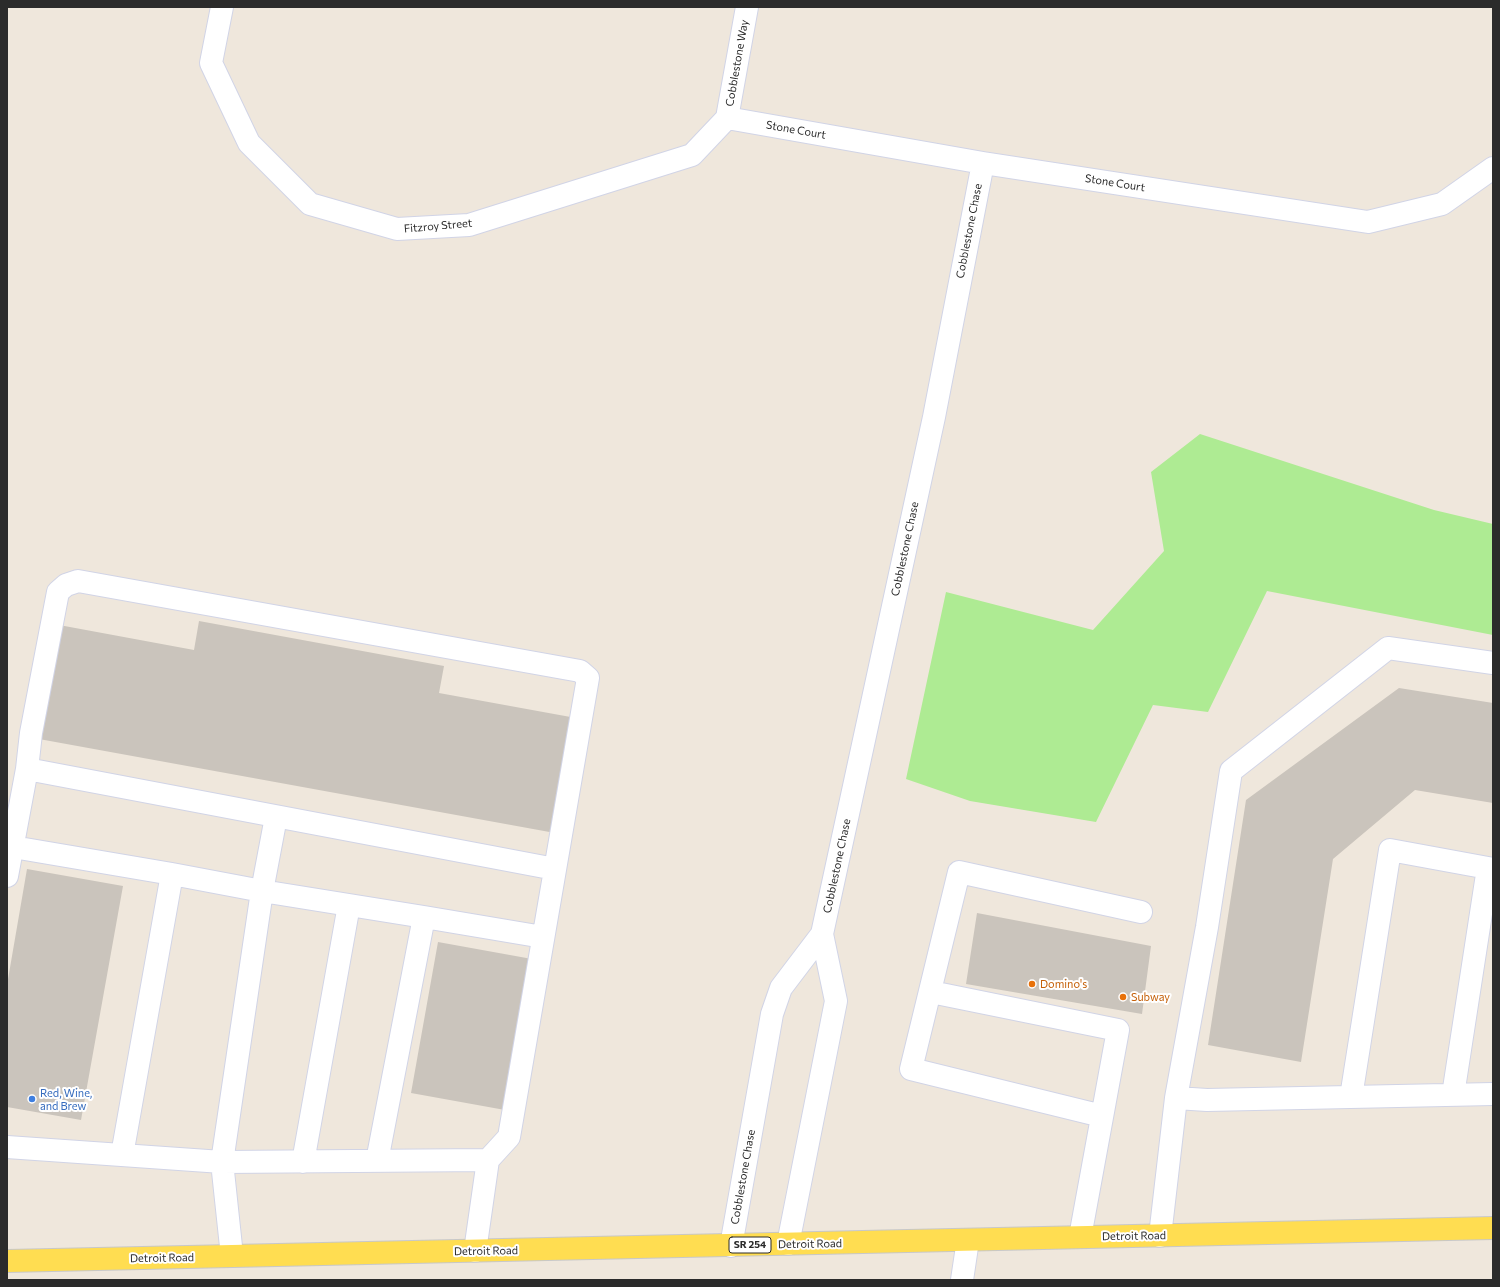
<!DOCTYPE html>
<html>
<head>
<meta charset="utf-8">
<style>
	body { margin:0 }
	#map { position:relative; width:1500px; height:1287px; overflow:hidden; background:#efe7dc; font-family:Commissioner,sans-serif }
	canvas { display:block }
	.frame { position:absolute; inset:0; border:8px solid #2b2b2b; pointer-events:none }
</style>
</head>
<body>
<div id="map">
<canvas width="1500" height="1287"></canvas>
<div class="frame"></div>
</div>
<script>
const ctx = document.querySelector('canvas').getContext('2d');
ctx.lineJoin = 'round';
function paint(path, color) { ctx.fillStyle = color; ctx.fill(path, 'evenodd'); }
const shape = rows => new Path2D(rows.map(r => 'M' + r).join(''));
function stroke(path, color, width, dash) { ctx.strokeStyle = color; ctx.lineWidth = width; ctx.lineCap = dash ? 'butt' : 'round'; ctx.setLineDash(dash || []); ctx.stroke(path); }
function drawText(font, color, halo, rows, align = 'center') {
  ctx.font = font + ' Commissioner,sans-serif'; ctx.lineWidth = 4; ctx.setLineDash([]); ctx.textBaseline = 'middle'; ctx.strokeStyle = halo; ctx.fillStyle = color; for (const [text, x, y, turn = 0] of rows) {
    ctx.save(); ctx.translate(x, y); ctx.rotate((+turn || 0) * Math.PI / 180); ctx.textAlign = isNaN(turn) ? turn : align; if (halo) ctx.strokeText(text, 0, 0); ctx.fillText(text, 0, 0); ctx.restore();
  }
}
paint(shape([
	[1200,434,1434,510,1493,524,1493,635,1267,591,1208,712,1153,705,1096,822,970,801,906,779,946,592,1093,630,1164,551,1151,472]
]), '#aeeb93');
paint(shape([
	[199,621,444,666,439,693,576,718,555,833,39,739,59,625,194,650],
	[1399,688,1493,703,1493,803,1415,790,1333,859,1301,1062,1208,1045,1246,800],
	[27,869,123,886,81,1120,7,1107,7,985],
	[977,913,1151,946,1142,1014,966,984],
	[438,942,532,959,505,1110,411,1093]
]), '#cac4bc');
const minor = shape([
	[222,7,211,63,249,143,310,204,397,229,469,225,692,155,727,118],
	[727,118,983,163,1368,222,1442,204,1493,168],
	[727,118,747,7],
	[27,769,555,869],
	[276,817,262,891,222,1162,488,1160],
	[13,847,172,874,262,891,424,917,377,1161],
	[7,876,27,769,31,733,58,592,66,585,78,581,580,671,588,678,509,1137,488,1160,475,1251],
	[424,917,543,937],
	[931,992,1118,1030,1080,1237],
	[1453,1095,1488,868,1493,869],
	[1351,1097,1390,850,1488,868],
	[1176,1098,1207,927,1231,771,1388,648,1493,663],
	[1102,1116,911,1069,959,872,1141,912],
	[7,1147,222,1162,232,1256],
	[122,1155,172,874],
	[303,1162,349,905],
	[1160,1236,1176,1098,1207,1100,1493,1094],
	[788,1244,836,1001,822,934,934,417,983,163],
	[731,1246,772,1014,781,988,822,934],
	[962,1280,968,1240]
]);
const major = shape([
	[7,1261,1493,1228]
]);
stroke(minor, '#d1d4e6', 24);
stroke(major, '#c8c8c8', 24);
stroke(minor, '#fff', 22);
stroke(major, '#ffdd51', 22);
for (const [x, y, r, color] of [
	[1032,984,4,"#e8710a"],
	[1123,997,4,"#e8710a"],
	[32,1099,4,"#3f7fe0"]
]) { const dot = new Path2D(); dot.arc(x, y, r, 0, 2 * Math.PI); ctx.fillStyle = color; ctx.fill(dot); stroke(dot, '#fff', 1.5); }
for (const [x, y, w] of [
	[750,1245,42]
]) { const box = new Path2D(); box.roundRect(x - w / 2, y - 8, w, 16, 3); ctx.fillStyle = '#fff'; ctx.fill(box); stroke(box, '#2b2b2b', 1); }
drawText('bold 10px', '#2b2b2b', null, [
	["SR 254",750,1245]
]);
drawText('11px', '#2b2b2b', '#fff', [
	["Cobblestone Way",737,63,-80],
	["Stone Court",796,130,10],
	["Stone Court",1115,183,9],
	["Fitzroy Street",438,226,-5],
	["Cobblestone Chase",969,231,-79],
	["Cobblestone Chase",905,549,-78],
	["Cobblestone Chase",837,866,-78],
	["Cobblestone Chase",743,1177,-80],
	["Detroit Road",1134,1236,-1],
	["Detroit Road",810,1244,-1],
	["Detroit Road",486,1251,-1],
	["Detroit Road",162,1258,-1]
]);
drawText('11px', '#c56008', '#fff', [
	["Domino's",1040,984],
	["Subway",1131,997]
], 'left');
drawText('11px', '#366cbe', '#fff', [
	["Red, Wine,",40,1093],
	["and Brew",40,1106]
], 'left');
</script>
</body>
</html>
